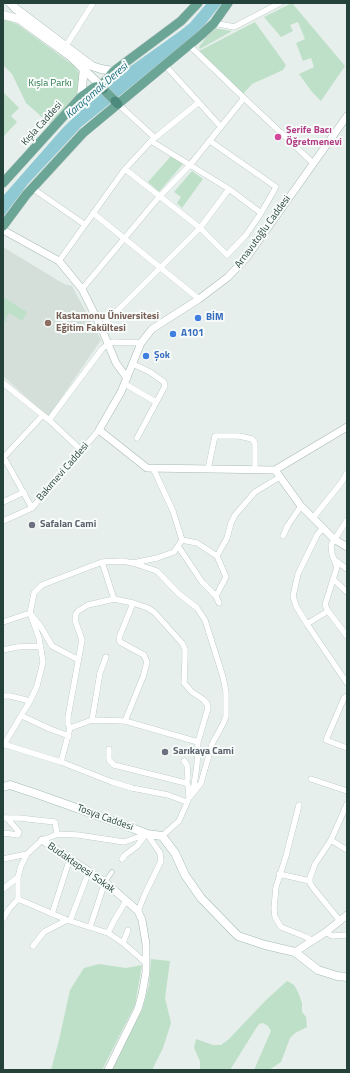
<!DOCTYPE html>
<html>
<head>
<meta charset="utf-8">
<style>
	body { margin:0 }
	#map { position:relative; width:350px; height:1073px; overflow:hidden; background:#e6efeb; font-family:"Titillium Web",sans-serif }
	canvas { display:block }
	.frame { position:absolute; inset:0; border:4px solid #24423a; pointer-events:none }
</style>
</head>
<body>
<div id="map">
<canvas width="350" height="1073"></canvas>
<div class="frame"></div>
</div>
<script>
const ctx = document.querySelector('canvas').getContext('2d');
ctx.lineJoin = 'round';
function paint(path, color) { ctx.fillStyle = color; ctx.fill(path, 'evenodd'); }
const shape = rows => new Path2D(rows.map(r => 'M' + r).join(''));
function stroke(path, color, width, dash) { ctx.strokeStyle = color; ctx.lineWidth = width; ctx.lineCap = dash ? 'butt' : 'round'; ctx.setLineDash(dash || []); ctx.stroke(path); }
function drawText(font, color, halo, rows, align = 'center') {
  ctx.font = font + ' "Titillium Web",sans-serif'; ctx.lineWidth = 4; ctx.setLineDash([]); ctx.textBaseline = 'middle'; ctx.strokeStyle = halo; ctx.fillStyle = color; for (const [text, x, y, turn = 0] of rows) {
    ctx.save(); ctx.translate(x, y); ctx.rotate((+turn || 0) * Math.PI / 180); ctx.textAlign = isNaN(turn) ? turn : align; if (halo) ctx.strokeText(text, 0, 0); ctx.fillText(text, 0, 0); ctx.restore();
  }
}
paint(shape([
	[3,247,64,284,72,286,101,340,48,417,3,376]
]), '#d4dfda');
paint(shape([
	[292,3,345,66,321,101,312,92,299,74,314,67,311,58,303,61,296,43,305,39,298,22,290,25,293,31,281,37,264,17],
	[3,19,17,24,73,65,80,74,79,95,51,125,26,103,12,74,3,65],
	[255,22,286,65,283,70,252,84,243,94,199,51],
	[213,28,232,31,200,49,199,47],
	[3,92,19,108,11,116,17,122,3,137],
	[171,156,183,164,159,192,148,182],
	[192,171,203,179,182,208,177,203,181,197,174,192],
	[3,297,27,312,22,321,9,313,5,319,7,320,6,322,3,320,4,315,3,314],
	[151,959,170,961,165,998,171,1023,163,1048,152,1070,110,1070,142,1010,149,985],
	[99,964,126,968,142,965,135,1005,102,1070,51,1070,59,1040,70,990,84,968],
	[287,981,294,985,298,992,302,1003,302,1012,306,1017,307,1027,295,1033,290,1038,281,1062,269,1070,254,1070,271,1031,268,1026,263,1023,259,1024,255,1030,230,1070,200,1070,200,1061,194,1048,196,1039,213,1045,221,1045,229,1039,266,1000]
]), '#bfe0c8');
paint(shape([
	[207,3,222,3,199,32,189,40,81,127,28,184,3,217,3,196,61,130,107,83,180,31,190,23]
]), '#8ec9d4');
const pedestrian = shape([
	[105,882,112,872]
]);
const minor = shape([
	[214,23,234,27,280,3],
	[190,46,244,98,313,163],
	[64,49,93,3],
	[165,65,221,127],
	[118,104,155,138],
	[151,141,229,189,261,213],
	[125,169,200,228,227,255,246,235,261,213,276,187,210,141],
	[32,188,84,224],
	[93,213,199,299],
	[59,261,125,169,151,141,198,103],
	[82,289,159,197,190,165,244,98],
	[101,327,200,228,229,189],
	[133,364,150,372,164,382,165,386,137,438],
	[3,383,49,420,82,451],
	[125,384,156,402],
	[49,420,102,349,108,344,113,342,141,343],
	[3,456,32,508],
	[4,457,43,415],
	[208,469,215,436,239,436,252,439,255,443,255,470],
	[3,502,24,492],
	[313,518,341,483,347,473],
	[347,520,331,545,332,554,337,567,325,605,328,611,347,636],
	[3,521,32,508,99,430],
	[323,528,317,535,298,574,293,596,296,606,307,624,347,683],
	[283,536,288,525,301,506],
	[182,540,197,543,217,556],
	[178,546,202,582,216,596,219,603],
	[217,556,227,538,231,523,235,515,255,492,280,477],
	[335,560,347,569],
	[102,562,114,599],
	[133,563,157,571,178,593,197,608,205,620,223,677,226,692,226,716,223,724,212,744,201,783,189,798,179,821,162,836],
	[333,579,347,592],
	[216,596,226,577,217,556],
	[3,622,30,613,41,627,52,646,77,659],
	[307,624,328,611],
	[3,650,17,647,41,646],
	[3,696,10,696,30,701],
	[347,696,344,698,326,740,347,748],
	[22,716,50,729,69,736],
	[92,720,100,673,106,657],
	[125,721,143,677,147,662,144,655,120,642,119,638,133,603],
	[70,728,68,724,68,717,82,640,75,620,76,614,78,611,88,605,114,599,133,603,148,608,154,612,182,643,185,649,185,660,184,683,192,692,204,700,207,704,208,708,198,742],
	[3,744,61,762,112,782,132,788,168,795,187,802],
	[3,746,30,701,37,686,43,662,39,638,30,613,34,593,42,585,102,562,122,561,133,563,157,558,174,552,182,540,173,511,153,468],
	[109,749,109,760,114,765,186,783],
	[184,761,187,765,188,778,186,783,188,785,189,797],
	[61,762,70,728,92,720,125,721,198,742,197,765,193,792],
	[311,779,347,791],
	[299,805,286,856,276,887,274,909,275,917,281,927,306,937,313,941],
	[3,818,19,818,55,822,57,834],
	[3,833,18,835,19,832,7,818],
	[331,840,347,850],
	[3,859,27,854],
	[122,859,125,855,137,846,146,834],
	[279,874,310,881],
	[3,889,18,877,21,866,27,854,42,840,53,836,57,834,78,835,124,842,147,834],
	[18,899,67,920,108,933,123,943,146,963],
	[138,911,145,894,161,861,160,853,147,834],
	[52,914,70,858],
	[3,919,9,909,18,899,18,877],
	[70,921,89,871],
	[340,921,314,889,310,883,310,878,315,864,331,840,347,804],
	[90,927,105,882],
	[326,932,332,936,347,935],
	[108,933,115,919,126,901],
	[123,943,128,930],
	[33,946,44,932,67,920]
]);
const tertiary = shape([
	[347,116,247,257,228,277,199,299,152,329,141,343,121,392,99,430,147,468,275,470,347,427],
	[3,230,59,261,82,289,101,327,116,363,127,378],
	[275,470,301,506,334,539,347,547],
	[42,840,105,882,138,911,142,920,146,944,146,972,142,995,138,1009,108,1070],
	[295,952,326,932,347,915]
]);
const secondary = shape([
	[10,3,15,8,92,66,101,69,114,71],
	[3,15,19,19,27,25,70,56,101,86],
	[81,97,84,68],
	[3,787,10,785,37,794,127,826,147,834,162,836,175,853,185,875,201,898,238,936,265,945,295,952,318,970,337,976,347,977]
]);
const primary = shape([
	[103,89,115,101],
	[3,183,81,97,95,87,101,86,114,71,181,21,198,3],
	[3,226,26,195,83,133,201,35,214,23,228,3]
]);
const trunk = shape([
	[101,86,103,89],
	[115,101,118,104]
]);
stroke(pedestrian, '#a8b8b2', 5);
stroke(minor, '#a8b8b2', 6);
stroke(tertiary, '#a8b8b2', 8);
stroke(secondary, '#a4bbb3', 9);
stroke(primary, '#c2cac8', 10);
stroke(trunk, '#c2cac8', 10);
stroke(pedestrian, '#fff', 4);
stroke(minor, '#fff', 5.5);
stroke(tertiary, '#fff', 7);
stroke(secondary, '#fff', 8);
stroke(primary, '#6aa596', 9);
stroke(trunk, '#4c8a7c', 9);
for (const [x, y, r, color] of [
	[278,137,4,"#d1479c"],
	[198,318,4,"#3f7fe0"],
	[48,323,4,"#8d6e63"],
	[173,334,4,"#3f7fe0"],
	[146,356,4,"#3f7fe0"],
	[32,525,4,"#6b7280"],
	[165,752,4,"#6b7280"]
]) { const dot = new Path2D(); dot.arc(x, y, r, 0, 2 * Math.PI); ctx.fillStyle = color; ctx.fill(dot); stroke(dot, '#f7fbf9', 1.5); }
drawText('10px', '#2d7a4b', '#f7fbf9', [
	["Kışla Parkı",50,84]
]);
drawText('10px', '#24423a', '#f7fbf9', [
	["Kışla Caddesi",42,124,-48],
	["Arnavutoğlu Caddesi",263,232,-54],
	["Bakımevi Caddesi",63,472,-49],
	["Tosya Caddesi",105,818,20],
	["Budaktepesi Sokak",81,868,35]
]);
drawText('bold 10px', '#b23c85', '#f7fbf9', [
	["Şerife Bacı",286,131],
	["Öğretmenevi",286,143]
], 'left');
drawText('bold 10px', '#785e54', '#f7fbf9', [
	["Kastamonu Üniversitesi",56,317],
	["Eğitim Fakültesi",56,329]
], 'left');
drawText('bold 10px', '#366cbe', '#f7fbf9', [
	["BİM",206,318],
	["A101",181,334],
	["Şok",154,356]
], 'left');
drawText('bold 10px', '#5b616d', '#f7fbf9', [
	["Safalan Cami",40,525],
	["Sarıkaya Cami",173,752]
], 'left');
drawText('italic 11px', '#1c6f80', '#f7fbf9', [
	["Karaçomak Deresi",97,91,-41]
]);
</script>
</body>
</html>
